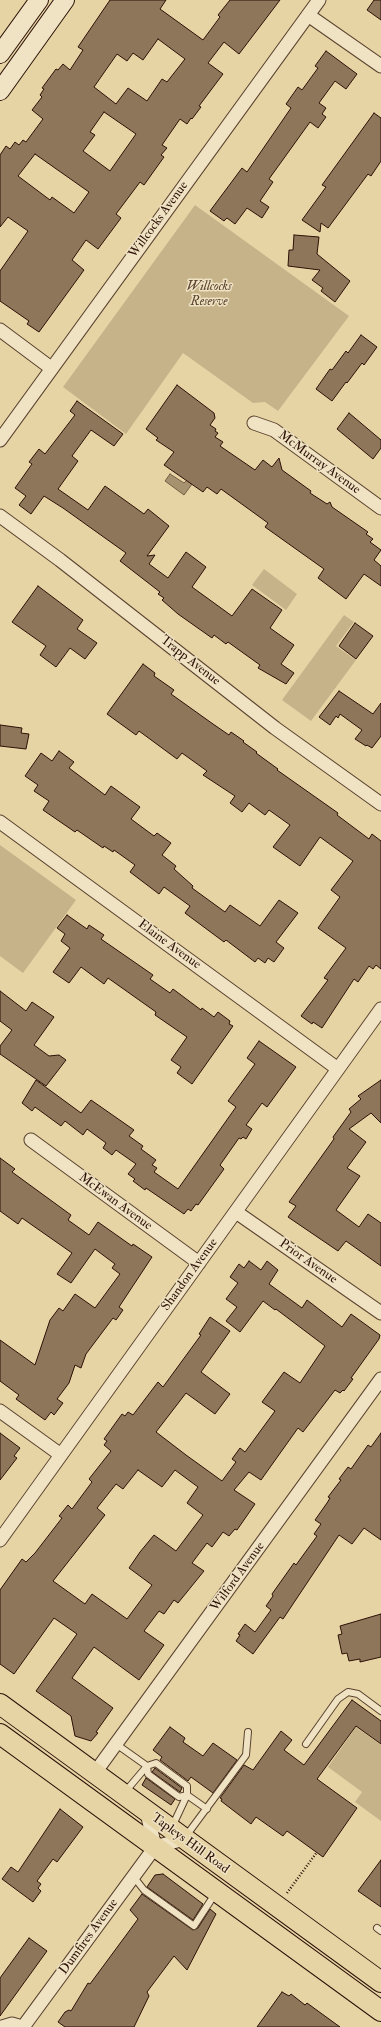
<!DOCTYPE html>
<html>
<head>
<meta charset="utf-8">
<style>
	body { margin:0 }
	canvas { display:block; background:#e6d4a5 }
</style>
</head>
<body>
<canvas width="381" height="2027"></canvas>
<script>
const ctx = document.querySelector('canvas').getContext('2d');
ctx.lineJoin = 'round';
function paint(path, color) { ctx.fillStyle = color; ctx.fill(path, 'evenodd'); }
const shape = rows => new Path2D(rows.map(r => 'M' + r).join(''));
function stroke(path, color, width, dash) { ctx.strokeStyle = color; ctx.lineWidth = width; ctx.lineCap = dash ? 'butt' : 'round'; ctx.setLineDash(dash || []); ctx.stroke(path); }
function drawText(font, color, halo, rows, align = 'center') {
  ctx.font = font + ' "IM FELL Double Pica",serif'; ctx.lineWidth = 3; ctx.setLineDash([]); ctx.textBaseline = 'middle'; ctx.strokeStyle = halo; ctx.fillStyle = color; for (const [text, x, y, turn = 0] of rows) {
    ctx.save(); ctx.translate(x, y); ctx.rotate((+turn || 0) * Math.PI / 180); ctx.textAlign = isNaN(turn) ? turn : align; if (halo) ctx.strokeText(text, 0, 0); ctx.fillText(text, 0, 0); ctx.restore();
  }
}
paint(shape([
	[195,205,349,316,278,411,265,402,253,403,183,353,126,434,63,387],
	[264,569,297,594,286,610,252,585],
	[344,615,354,622,336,646,356,660,311,721,282,700],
	[0,845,76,900,23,973,0,956],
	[356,1727,381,1745,381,1821,355,1802,362,1792,328,1767]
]), '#c7b38a');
const water = shape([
	[170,474,184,483,187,480,192,484,184,495,165,481,170,474]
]);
paint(water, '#a7926f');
stroke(water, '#765e45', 1);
const building = shape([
	[110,0,166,0,160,9,203,40,220,17,218,15,230,0,280,0,239,54,224,42,208,63,223,74,199,106,201,107,192,119,191,118,187,124,180,119,162,145,167,148,161,155,164,157,144,185,140,182,116,214,121,218,98,249,86,240,72,260,84,270,39,332,27,324,29,321,0,301,0,271,28,231,8,217,0,227,0,155,6,146,10,149,15,142,19,145,23,140,26,142,43,119,32,110,42,97,40,95,44,89,42,88,56,69,58,70,63,64,70,70,83,50,78,47,110,0],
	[158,39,185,59,167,82,162,79,147,101,128,88,116,104,94,87,117,54,127,61,133,53,143,60,158,39],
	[104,112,136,134,110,171,83,151,95,135,90,132,104,112],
	[35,154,89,192,74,213,52,197,50,200,18,176,35,154],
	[374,0,381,0,381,20,367,10,374,0],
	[326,51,357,74,346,89,335,81,319,103,326,108,322,114,326,117,318,128,310,122,269,179,273,182,260,201,269,207,262,218,247,208,235,224,227,218,224,221,210,211,242,168,247,172,291,108,286,104,298,87,302,90,318,68,315,66,326,51],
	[374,113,381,118,381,161,371,176,368,174,328,228,321,223,320,232,302,220,326,187,322,185,374,113],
	[294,235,319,237,317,254,350,281,335,302,321,291,323,288,312,280,320,270,288,266,289,250,293,250,294,235],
	[361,335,377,347,364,365,362,363,347,383,346,382,332,401,316,389,330,369,332,370,346,351,348,353,361,335],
	[177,385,214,413,215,418,210,425,216,429,215,431,218,433,215,437,223,442,220,446,255,470,263,460,272,467,279,458,282,470,311,491,310,493,327,504,330,502,332,507,368,532,366,534,373,539,370,542,381,550,374,560,381,566,381,586,364,574,346,599,318,578,324,569,265,527,268,523,221,489,217,494,207,487,203,492,164,465,174,452,156,440,158,438,146,429,177,385],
	[77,401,123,434,114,446,91,430,72,456,78,461,58,489,88,510,105,486,144,514,148,509,169,526,147,556,155,555,149,564,168,578,186,552,206,567,192,587,232,616,252,589,282,610,270,628,294,645,281,664,294,673,286,684,258,668,260,665,228,642,226,644,214,635,212,638,178,614,162,600,164,598,158,594,160,592,120,561,126,553,63,508,44,496,31,514,19,505,26,496,15,488,32,464,29,462,39,449,45,454,75,415,70,411,77,401],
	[349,413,381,440,381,448,373,459,337,429,349,413],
	[38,586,83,620,77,629,97,643,85,659,70,648,56,667,40,655,46,646,12,622,38,586],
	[355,623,373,636,356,659,339,646,355,623],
	[143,664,155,673,154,676,174,690,171,694,213,724,229,735,231,732,244,741,243,742,257,752,256,753,278,769,277,770,338,813,337,815,369,839,372,834,381,841,381,969,376,965,373,969,369,966,358,982,354,979,322,1028,313,1022,312,1024,301,1016,328,980,324,978,346,948,318,928,340,897,331,890,353,861,320,837,300,866,273,847,290,825,269,810,265,815,249,803,242,812,230,803,235,796,203,775,207,771,182,753,177,759,139,731,136,735,107,714,143,664],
	[339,691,373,714,381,703,381,736,372,748,367,745,366,746,355,739,362,730,340,714,338,718,336,716,330,725,319,717,339,691],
	[0,725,22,728,21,733,29,734,26,749,0,746,0,725],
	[59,751,74,762,69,768,105,795,111,786,140,807,131,819,154,836,157,833,171,843,162,855,176,866,174,869,193,886,192,888,225,912,230,905,260,926,279,900,298,913,276,942,284,948,274,962,268,958,265,963,258,958,255,962,226,940,224,942,185,913,190,906,164,887,159,894,130,872,135,865,114,850,113,852,104,846,103,848,77,830,75,832,43,810,49,801,34,791,38,785,25,776,41,753,52,761,59,751],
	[67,915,87,929,89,925,104,935,101,939,153,975,150,979,170,993,173,989,201,1010,202,1008,214,1017,218,1012,230,1021,229,1024,233,1026,192,1084,177,1073,181,1067,171,1060,187,1037,155,1015,156,1012,108,978,104,984,81,967,69,983,53,972,70,948,61,941,65,934,57,928,67,915],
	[0,991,26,1011,32,1002,54,1017,34,1045,49,1056,59,1055,66,1060,46,1086,0,1054,0,1046,12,1030,0,1021,0,991],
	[259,1041,296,1067,267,1107,262,1103,246,1125,252,1129,246,1139,243,1137,241,1139,239,1138,220,1165,224,1169,198,1205,196,1204,191,1211,188,1209,184,1214,146,1188,145,1190,133,1181,135,1179,128,1174,136,1164,116,1150,112,1155,103,1148,106,1143,87,1129,83,1135,65,1121,61,1126,35,1107,32,1111,22,1103,36,1080,81,1113,91,1100,134,1130,129,1136,143,1146,141,1149,156,1160,152,1165,157,1168,154,1172,178,1189,236,1107,228,1101,255,1064,247,1058,259,1041],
	[381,1080,381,1123,371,1113,349,1129,366,1142,347,1168,360,1176,336,1210,359,1227,368,1214,381,1223,381,1266,346,1241,338,1251,288,1217,296,1206,289,1202,334,1139,333,1137,351,1112,349,1109,361,1099,358,1096,381,1080],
	[0,1158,15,1169,12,1172,71,1215,68,1220,89,1235,98,1222,132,1246,133,1244,152,1257,119,1307,123,1310,116,1320,113,1318,86,1354,81,1368,75,1365,69,1383,57,1399,63,1403,54,1415,51,1412,45,1420,16,1399,19,1395,0,1381,0,1340,35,1365,50,1320,59,1308,63,1311,75,1294,95,1308,120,1274,112,1268,115,1264,95,1249,71,1283,57,1274,72,1253,22,1218,18,1224,0,1211,0,1158],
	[249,1261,261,1270,267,1261,278,1270,269,1284,302,1308,307,1300,342,1327,351,1314,380,1335,379,1339,351,1378,353,1379,344,1391,343,1390,340,1393,335,1390,303,1432,298,1428,261,1480,249,1472,234,1490,255,1504,237,1530,235,1529,229,1536,223,1532,212,1547,207,1543,192,1563,204,1571,178,1603,174,1600,164,1614,159,1611,144,1631,164,1645,139,1680,94,1647,72,1678,113,1708,96,1732,98,1733,91,1741,75,1736,71,1716,36,1691,77,1634,54,1618,14,1674,0,1664,0,1590,22,1559,26,1562,35,1553,62,1518,59,1516,68,1505,72,1509,92,1482,89,1479,111,1451,104,1445,107,1441,104,1439,122,1414,125,1416,128,1412,133,1415,158,1382,163,1387,201,1335,199,1334,210,1317,230,1331,201,1372,230,1394,215,1414,186,1393,156,1432,186,1455,222,1481,236,1462,232,1459,240,1448,245,1452,275,1411,262,1402,284,1372,300,1383,325,1346,276,1309,275,1310,263,1301,240,1332,226,1321,237,1307,226,1299,238,1283,230,1277,239,1264,244,1268,249,1261],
	[138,1470,162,1487,175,1470,198,1487,187,1503,203,1515,176,1551,154,1535,140,1552,129,1568,152,1585,127,1619,92,1594,85,1604,53,1581,105,1515,97,1508,116,1484,123,1489,138,1470],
	[0,1433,20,1448,14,1456,17,1458,0,1480,0,1433],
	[381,1433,381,1540,364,1528,352,1544,339,1535,283,1619,280,1617,253,1654,236,1641,240,1635,238,1634,245,1624,255,1632,271,1610,266,1606,273,1596,272,1594,294,1563,296,1565,317,1536,314,1534,321,1524,315,1520,327,1503,330,1498,328,1497,341,1480,339,1479,348,1467,351,1469,368,1445,371,1447,381,1433],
	[381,1614,381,1657,360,1662,360,1659,349,1661,347,1653,342,1654,338,1635,342,1634,340,1626,381,1614],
	[352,1700,381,1721,381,1744,356,1726,317,1779,357,1808,323,1857,287,1831,283,1836,256,1817,251,1824,221,1801,222,1799,220,1798,244,1765,253,1770,281,1731,292,1740,284,1750,304,1765,352,1700],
	[170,1727,185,1738,183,1742,203,1756,213,1743,237,1760,213,1793,191,1777,188,1781,160,1760,162,1757,153,1750,170,1727],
	[155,1768,182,1788,180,1792,152,1772,155,1768],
	[146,1778,175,1799,171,1805,142,1785,146,1778],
	[60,1809,83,1827,57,1862,53,1859,37,1881,41,1884,38,1888,41,1891,33,1902,2,1879,11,1867,18,1872,60,1809],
	[381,1860,381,1907,358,1891,381,1860],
	[163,1874,203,1904,193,1920,147,1887,155,1875,163,1874],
	[142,1894,193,1930,198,1928,210,1909,216,1914,187,1970,174,1956,147,1992,149,1996,134,2027,65,2027,58,2022,65,2012,69,2010,71,2011,88,1983,90,1984,138,1919,130,1910,142,1894],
	[29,1938,47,1951,0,2016,0,1978,29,1938],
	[282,1992,289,1996,291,1994,305,2005,307,2003,340,2027,257,2027,282,1992]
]);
paint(building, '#8d7659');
stroke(building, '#2d1107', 1);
const service = shape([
	[116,1744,147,1766,156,1763,187,1786,187,1795,172,1827],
	[306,1744,338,1699,348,1692,358,1694,381,1711],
	[147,1766,148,1774,179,1797,187,1795],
	[125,1792,147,1766],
	[187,1795,207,1809],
	[186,1836,246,1755,248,1732],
	[133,1876,144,1890,194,1926,215,1894],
	[377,1928,381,1931]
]);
const minor = shape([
	[308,15,381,66],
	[0,330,51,368],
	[254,423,274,430,381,508],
	[0,440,319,0],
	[0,516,60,560,275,728,381,804],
	[0,822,338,1069],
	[31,1140,199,1263],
	[236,1212,381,1313],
	[0,1411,61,1455],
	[0,1540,381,1009],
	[94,1774,381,1379],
	[147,1813,155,1847],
	[2,2027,12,2024,22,2027],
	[23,2027,155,1847,184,1839]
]);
const secondary = shape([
	[0,54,39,0],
	[0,91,65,0]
]);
const primary = shape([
	[0,1704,381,1982],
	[0,1734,381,2011]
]);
stroke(service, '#5b422e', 8);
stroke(minor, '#5b422e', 15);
stroke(secondary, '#2d1107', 20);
stroke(primary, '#2d1107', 22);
stroke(shape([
	[287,1893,317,1852]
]), '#2d1107', 2.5, [1, 2]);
stroke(service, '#efe3c4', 6);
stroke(minor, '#efe3c4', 13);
stroke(secondary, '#efe3c4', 18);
stroke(primary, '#e6d4a5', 20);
drawText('13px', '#2d1107', '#efe3c4', [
	["Willcocks Avenue",159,220,-54],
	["McMurray Avenue",319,463,36],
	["Trapp Avenue",190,661,38],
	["Elaine Avenue",169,945,36],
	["McEwan Avenue",115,1202,36],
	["Prior Avenue",308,1262,35],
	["Shandon Avenue",190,1275,-54],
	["Wilford Avenue",238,1577,-54],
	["Tapleys Hill Road",190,1844,36],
	["Dumfires Avenue",89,1937,-54]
]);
drawText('italic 13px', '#5b422e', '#efe3c4', [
	["Willcocks",209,287],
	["Reserve",209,302]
]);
</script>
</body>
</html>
